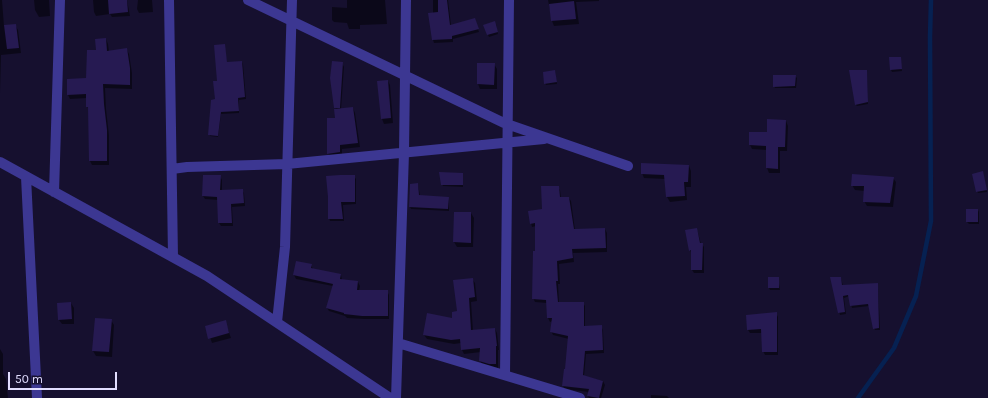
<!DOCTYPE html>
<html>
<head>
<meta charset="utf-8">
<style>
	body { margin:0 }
	#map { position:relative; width:988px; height:398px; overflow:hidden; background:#16102f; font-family:Karla,sans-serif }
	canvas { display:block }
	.scale { position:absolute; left:8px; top:372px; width:109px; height:18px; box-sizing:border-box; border:2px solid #e2deff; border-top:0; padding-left:5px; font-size:12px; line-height:14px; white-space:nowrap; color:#e2deff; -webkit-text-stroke:3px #16102f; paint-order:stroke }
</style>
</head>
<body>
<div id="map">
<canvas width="988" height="398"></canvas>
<div class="scale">50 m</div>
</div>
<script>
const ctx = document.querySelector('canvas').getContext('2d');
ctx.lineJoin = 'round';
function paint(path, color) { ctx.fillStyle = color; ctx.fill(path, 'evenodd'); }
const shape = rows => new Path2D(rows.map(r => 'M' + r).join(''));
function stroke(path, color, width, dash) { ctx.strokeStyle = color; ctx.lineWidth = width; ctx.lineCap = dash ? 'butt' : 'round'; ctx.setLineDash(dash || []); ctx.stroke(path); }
paint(shape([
	[0,0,2,0,4,26,15,25,18,30,21,53,1,55,0,93],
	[34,0,49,0,50,16,39,17,35,10],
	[93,0,127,0,130,16,112,17,110,14,96,16,94,12],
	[138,0,152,0,153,12,139,13,137,9],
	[347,0,385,0,387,24,360,25,360,29,349,29,347,23,334,22,332,20,332,7,347,8],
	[433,0,448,0,451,25,475,19,479,32,453,39,453,42,434,43,433,40],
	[548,0,599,0,599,1,576,2,579,24,554,26,552,21],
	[496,24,498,34,489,37,488,35],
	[106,39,108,44,109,52,127,50,129,54,132,73,132,89,105,88,106,109,109,135,109,165,92,165,90,161,89,110,87,106,87,98,70,99,68,95,87,79,97,51],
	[224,45,227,63,242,62,243,64,246,99,239,100,239,113,221,114,218,137,210,136,209,134,216,100],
	[900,58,902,71,892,72,891,70],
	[342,63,344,67,341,109,353,108,355,113,360,147,342,149,342,156,330,158,328,153,336,119,336,110,335,107],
	[478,64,494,64,497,69,497,89,480,89,478,84],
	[555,71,557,84,546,85,545,83],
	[866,71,867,73,868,104,857,106,855,104],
	[795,76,797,78,796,88,775,88,774,86],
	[388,81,390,85,393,123,384,124,382,119],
	[786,121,788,126,787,151,780,151,780,173,769,173,767,168,767,150,752,149,750,145],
	[689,166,691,171,691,187,686,187,687,200,670,202,667,197,665,179,644,178,642,173],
	[983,173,987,192,978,193,977,191],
	[462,174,463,176,463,187,443,186,442,184],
	[204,176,220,176,222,180,222,191,242,190,244,193,245,206,232,207,233,226,221,226,219,223,218,200,205,199,203,196],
	[354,176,356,179,356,204,343,205,344,221,330,221,329,218],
	[893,178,896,182,893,207,867,206,864,201,865,191,855,190,852,185],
	[418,184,420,196,448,198,449,200,449,211,411,209,410,207],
	[558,187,560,190,561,198,569,198,571,201,575,230,605,229,607,233,607,252,573,253,574,262,559,264,560,284,558,284,559,303,583,303,585,306,585,327,601,326,603,330,604,353,586,354,584,376,603,381,605,385,601,398,589,398,588,396,589,392,565,389,563,386,566,371,569,339,553,335,551,331,553,321,550,322,548,318,547,303,535,302,533,298,536,226,532,227,531,223,543,210],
	[978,210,979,212,979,224,969,224,967,222],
	[471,213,474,218,473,247,457,247,454,242],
	[696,229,698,233,701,244,702,244,704,247,704,273,694,273,692,270,692,254,690,250],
	[297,262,311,265,313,269,341,275,342,280,358,282,360,286,359,291,387,291,389,295,389,319,364,319,347,318,345,316,329,311,327,308,333,286,296,279,294,275],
	[778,278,780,290,770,290,769,288],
	[831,278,841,278,843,286,877,284,878,286,880,330,875,330,874,328,869,306,852,308,849,296,844,298,846,314,840,315],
	[472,279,475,283,477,301,471,302,473,331,495,329,497,333,499,350,498,350,498,368,483,365,480,361,481,352,464,354,462,350,461,343,454,344,427,339,424,335,453,319,459,312],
	[71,303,74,308,74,324,62,324,59,320],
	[776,313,778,317,778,355,765,355,763,351,762,333,750,333,748,330],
	[111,320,114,325,112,357,96,356,93,351],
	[225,321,231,338,212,343,206,326],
	[0,349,3,354,3,374,6,379,8,398,0,398],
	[651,395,667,396,669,398,651,398]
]), '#0007');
stroke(shape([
	[858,398,894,348,916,296,931,221,930,37,931,0]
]), '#062152', 4.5);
paint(shape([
	[108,0,127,0,128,12,109,14],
	[438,0,447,0,450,25,475,18,479,29,452,36,452,39,432,40,428,13,438,12],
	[574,1,576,19,551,21,549,4],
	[495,21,498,32,487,35,483,25],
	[16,24,19,48,7,49,4,25],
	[106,38,107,51,127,48,130,68,130,85,103,84,104,104,107,130,107,161,89,161,88,107,86,107,86,94,67,95,67,79,86,78,87,50,96,50,95,39],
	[225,44,227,62,242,61,245,97,238,98,239,111,221,112,218,136,208,135,211,100,215,99,213,81,217,81,214,45],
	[889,57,901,57,902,69,890,70],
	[332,61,343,62,340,108,334,108,330,78],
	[477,63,495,63,494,85,477,84],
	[555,70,557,82,544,84,543,72],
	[849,70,867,70,868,102,855,105],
	[773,75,796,75,795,86,773,87],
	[388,80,391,118,381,119,377,81],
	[353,107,358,143,340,145,340,152,327,154,327,118,335,118,334,109],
	[767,119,786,120,785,147,778,147,778,169,766,168,766,146,749,145,749,132,767,132],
	[641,163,689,165,688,182,684,182,685,196,666,197,664,175,641,174],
	[983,171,987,190,976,192,972,174],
	[439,172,463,173,463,185,441,185],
	[852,174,894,177,890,203,863,202,864,186,851,186],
	[203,175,221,175,220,190,243,189,244,203,231,204,232,223,218,223,217,197,202,196],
	[340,175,355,175,355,202,341,202,343,219,328,219,328,197,326,176],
	[418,183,419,195,449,197,448,209,409,207,410,184],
	[541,186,559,186,560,197,569,197,574,229,605,228,606,248,572,249,573,258,557,261,558,281,556,281,558,302,584,302,584,326,602,325,603,350,585,351,583,375,603,381,599,398,587,396,589,389,562,386,564,369,565,369,568,336,550,332,552,318,547,318,546,300,532,299,533,251,535,251,535,223,530,224,528,211,542,209],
	[966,209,978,209,978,222,966,222],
	[454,212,471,212,471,243,453,242],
	[697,228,700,243,703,243,702,270,691,270,691,250,689,251,685,230],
	[296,261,312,264,311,268,341,274,340,279,358,281,357,290,388,290,388,316,362,316,344,314,344,313,326,308,333,284,293,275],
	[768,277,779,277,779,288,768,288],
	[830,277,841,277,842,285,878,283,879,328,873,329,868,304,850,306,848,295,843,296,845,312,838,313],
	[473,278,475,297,469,298,471,330,495,328,497,346,496,346,496,364,489,364,479,361,480,348,461,350,460,339,451,340,423,335,427,313,452,318,452,312,457,311,453,280],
	[71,302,72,319,58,320,57,303],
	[777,312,777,352,762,352,761,329,747,330,746,315],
	[95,318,112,319,109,352,92,351],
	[226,320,229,333,208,339,205,326]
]), '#261a52');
stroke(shape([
	[169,0,173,257],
	[248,0,504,123,628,166],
	[0,162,207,276,390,398],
	[172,169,187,167,287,164,544,139],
	[26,177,37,398],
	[54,192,60,0],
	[277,322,285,247,292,0],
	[398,343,580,398],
	[505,375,509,0],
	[396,398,404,153,406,0]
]), '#3c3792', 10);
</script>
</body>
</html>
